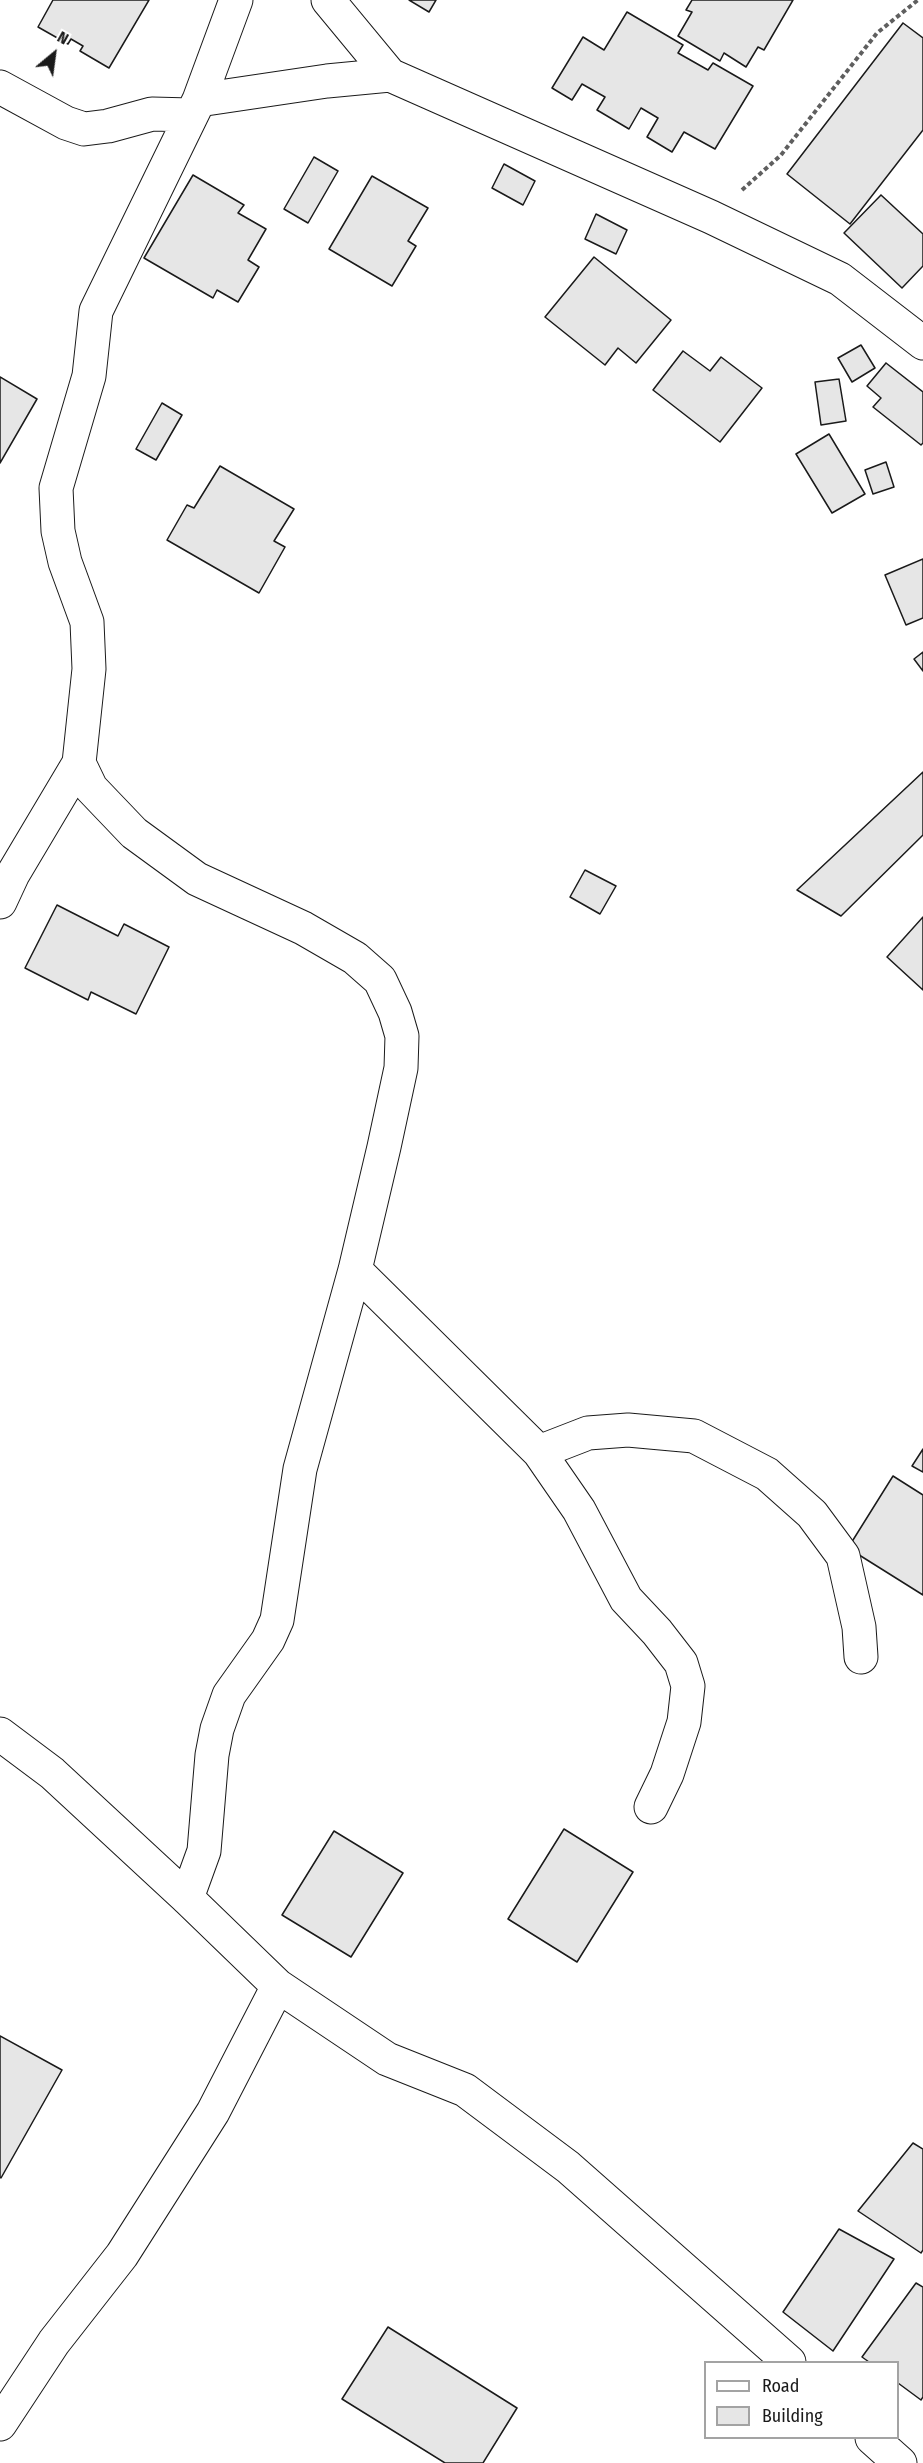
<!DOCTYPE html>
<html>
<head>
<meta charset="utf-8">
<style>
	body { margin:0 }
	#map { position:relative; width:923px; height:2463px; overflow:hidden; background:#fff; font-family:"Fira Sans Condensed",sans-serif }
	canvas { display:block }
	.legend { position:absolute; left:704px; top:2361px; width:195px; height:78px; box-sizing:border-box; background:#fff; border:2px solid #a3a3a3; margin:0; padding:8px 10px; list-style:none; font-size:18px; color:#1a1a1a }
	.legend li { display:flex; align-items:center; gap:12px; height:30px }
	.legend b { width:30px; border:2px solid #a3a3a3 }
	.north { position:absolute; left:24px; top:24px; width:60px; height:60px; -webkit-text-stroke:4px #fff; paint-order:stroke; rotate:29deg; font-size:16px; font-weight:700; line-height:24px; text-align:center; color:#1a1a1a }
	.north::after { content:''; display:block; margin:auto; width:21px; height:27px; background:#1a1a1a; clip-path:polygon(50% 0,100% 100%,50% 72%,0 100%) }
</style>
</head>
<body>
<div id="map">
<canvas width="923" height="2463"></canvas>
<ul class="legend">
<li><b style="height:8px;background:#fff"></b>Road</li>
<li><b style="height:16px;background:#e6e6e6"></b>Building</li>
</ul>
<div class="north">N</div>
</div>
<script>
const ctx = document.querySelector('canvas').getContext('2d');
ctx.lineJoin = 'round';
function paint(path, color) { ctx.fillStyle = color; ctx.fill(path, 'evenodd'); }
const shape = rows => new Path2D(rows.map(r => 'M' + r).join(''));
function stroke(path, color, width, dash) { ctx.strokeStyle = color; ctx.lineWidth = width; ctx.lineCap = dash ? 'butt' : 'round'; ctx.setLineDash(dash || []); ctx.stroke(path); }
const building = shape([
	[53,0,149,0,109,68,80,51,83,46,71,39,68,44,38,27,53,0],
	[409,0,436,0,429,12,409,0],
	[692,0,793,0,764,50,758,47,746,67,724,53,720,61,678,36,692,12,686,10,692,0],
	[627,12,683,45,678,53,708,70,713,63,753,86,715,149,684,132,672,152,647,137,658,118,641,108,629,129,597,110,605,97,582,84,572,100,552,88,583,37,604,50,627,12],
	[903,23,923,38,923,130,850,224,787,174,903,23],
	[314,157,338,171,308,223,284,209,314,157],
	[504,164,535,181,523,205,492,188,504,164],
	[193,175,244,205,238,213,266,229,248,260,259,267,238,302,217,290,213,298,144,258,193,175],
	[372,176,428,208,408,241,416,246,392,286,329,249,372,176],
	[881,195,923,234,923,266,902,288,844,233,881,195],
	[596,214,627,230,616,254,585,239,596,214],
	[594,257,671,320,636,363,618,348,605,365,545,317,594,257],
	[861,345,875,368,852,382,838,358,861,345],
	[683,351,710,371,721,357,762,388,720,442,653,390,683,351],
	[886,363,923,392,923,443,921,445,873,407,881,398,867,386,886,363],
	[0,377,37,399,0,463,0,377],
	[839,379,846,421,821,425,815,382,839,379],
	[162,403,182,415,156,460,136,449,162,403],
	[829,434,865,494,832,513,796,454,829,434],
	[886,462,894,487,873,494,865,470,886,462],
	[220,466,294,509,274,541,285,547,259,593,167,540,187,505,194,508,220,466],
	[923,559,923,618,906,625,885,575,923,559],
	[923,652,923,671,914,659,923,652],
	[923,772,923,835,841,916,797,890,923,772],
	[585,870,616,886,600,914,570,897,585,870],
	[57,905,118,936,124,924,169,947,136,1014,91,992,88,1000,25,968,57,905],
	[923,917,923,990,887,957,923,917],
	[923,1449,923,1472,912,1466,923,1449],
	[893,1476,923,1495,923,1595,848,1548,893,1476],
	[564,1829,633,1872,577,1962,508,1919,564,1829],
	[334,1831,403,1873,351,1957,282,1915,334,1831],
	[0,2036,62,2070,1,2178,0,2177,0,2036],
	[913,2143,923,2149,923,2250,921,2253,858,2211,913,2143],
	[839,2229,894,2259,833,2351,783,2312,839,2229],
	[916,2283,923,2287,923,2397,921,2400,898,2383,898,2362,869,2362,862,2357,916,2283],
	[388,2327,517,2408,483,2463,445,2463,342,2399,388,2327]
]);
paint(building, '#e6e6e6');
stroke(building, '#1a1a1a', 1.5);
const minor = shape([
	[328,0,390,75,711,217,840,279,923,343],
	[0,87,66,123,84,129,108,126,152,114,191,115],
	[199,100,327,81,390,75],
	[0,902,13,874,79,763],
	[355,1270,539,1452,579,1510,626,1599,657,1632,681,1663,688,1686,684,1722,667,1774,651,1807],
	[539,1452,588,1433,628,1430,694,1436,767,1474,812,1514,843,1556,859,1627,861,1657],
	[0,1734,52,1773,187,1898,278,1986,387,2059,465,2090,568,2167,789,2362],
	[187,1898,204,1851,212,1755,217,1729,229,1695,268,1640,277,1620,300,1469,355,1270,384,1147,401,1068,402,1036,395,1012,380,980,355,958,303,928,197,879,134,833,91,788,79,763,89,669,87,622,65,562,58,531,56,488,89,376,96,311,199,100,236,0],
	[0,2424,54,2342,122,2255,213,2112,278,1986],
	[872,2438,900,2463]
]);
stroke(minor, '#1a1a1a', 35);
stroke(shape([
	[742,190,781,155,877,33,918,0]
]), '#5f5f5f', 4, [4.5, 3]);
stroke(minor, '#fff', 33);
</script>
</body>
</html>
